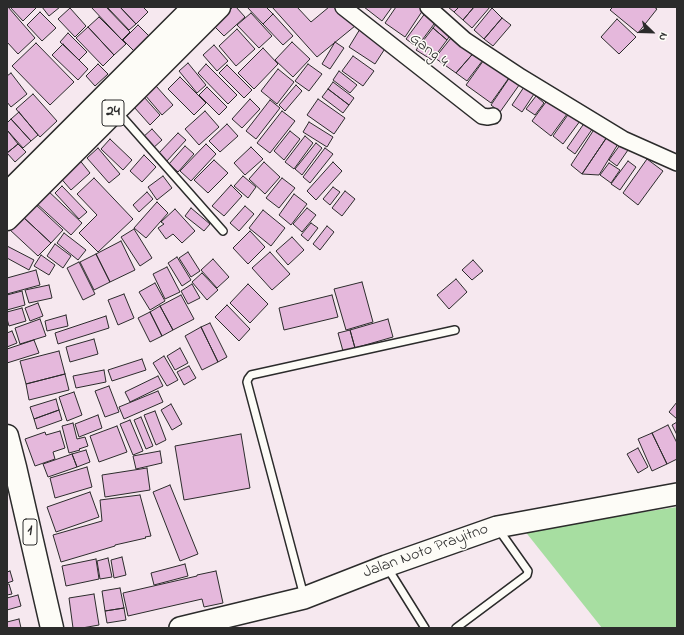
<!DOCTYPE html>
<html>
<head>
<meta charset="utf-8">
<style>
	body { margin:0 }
	#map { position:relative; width:684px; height:635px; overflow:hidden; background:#f6e8ef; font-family:"Indie Flower",sans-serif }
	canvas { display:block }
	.frame { position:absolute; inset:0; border:8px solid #2b2b2b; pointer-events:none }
	.north { position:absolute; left:632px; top:12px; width:40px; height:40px; -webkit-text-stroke:3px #fdfcf7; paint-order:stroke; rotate:113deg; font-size:11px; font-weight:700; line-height:16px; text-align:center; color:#2b2b2b }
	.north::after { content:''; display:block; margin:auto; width:14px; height:18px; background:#2b2b2b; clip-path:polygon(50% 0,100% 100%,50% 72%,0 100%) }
</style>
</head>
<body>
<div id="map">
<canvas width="684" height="635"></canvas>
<div class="frame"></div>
<div class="north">N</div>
</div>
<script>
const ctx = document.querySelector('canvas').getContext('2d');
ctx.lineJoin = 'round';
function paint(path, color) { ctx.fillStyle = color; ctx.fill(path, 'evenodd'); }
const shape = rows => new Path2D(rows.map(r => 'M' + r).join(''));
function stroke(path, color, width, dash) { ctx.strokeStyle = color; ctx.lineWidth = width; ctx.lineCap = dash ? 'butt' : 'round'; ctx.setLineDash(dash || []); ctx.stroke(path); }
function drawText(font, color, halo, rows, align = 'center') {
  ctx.font = font + ' "Indie Flower",sans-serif'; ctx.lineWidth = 3; ctx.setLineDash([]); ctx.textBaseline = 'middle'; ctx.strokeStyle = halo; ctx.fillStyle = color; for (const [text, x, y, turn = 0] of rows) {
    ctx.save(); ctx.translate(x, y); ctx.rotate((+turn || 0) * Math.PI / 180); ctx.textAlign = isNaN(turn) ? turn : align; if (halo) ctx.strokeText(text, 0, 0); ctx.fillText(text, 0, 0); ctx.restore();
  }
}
paint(shape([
	[677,507,677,628,602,628,524,530]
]), '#a7dea1');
const building = shape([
	[7,7,8,7,35,38,18,54,7,42,7,7],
	[10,7,37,7,23,21,10,7],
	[42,7,60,7,49,16,42,7],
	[91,7,106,7,130,32,122,40,91,7],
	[107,7,120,7,136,24,129,30,107,7],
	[120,7,143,7,148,12,136,24,120,7],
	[233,7,236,7,245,17,224,36,213,25,233,7],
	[247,7,266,7,273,14,263,24,247,7],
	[272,7,297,7,311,22,329,7,339,7,355,26,317,57,272,7],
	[364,7,392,7,382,21,364,7],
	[396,7,425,7,405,37,385,23,396,7],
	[448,7,459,7,454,12,448,7],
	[459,7,474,7,463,20,454,12,459,7],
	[474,7,490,7,472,28,463,20,474,7],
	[613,7,654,7,657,9,638,33,610,10,613,7],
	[70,8,86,26,75,37,58,19,70,8],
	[492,8,502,18,484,39,474,30,492,8],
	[40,12,56,28,42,41,27,25,40,12],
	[426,12,437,20,417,47,406,39,426,12],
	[251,13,272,36,259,48,237,25,251,13],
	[273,14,293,36,283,45,263,24,273,14],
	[99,17,126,44,114,55,88,27,99,17],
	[502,18,511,25,493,46,484,39,502,18],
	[617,19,636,37,619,54,601,37,617,19],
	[439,20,453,31,447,40,433,28,439,20],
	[138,25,150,37,135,52,123,40,138,25],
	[88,27,114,55,103,66,76,38,88,27],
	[433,28,447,40,432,60,416,50,433,28],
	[237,29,255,49,236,66,219,46,237,29],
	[360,29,386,47,375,64,349,47,360,29],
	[68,33,87,52,79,60,60,42,68,33],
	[455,33,477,49,456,73,435,58,455,33],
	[292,42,310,59,293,77,275,60,292,42],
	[335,42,344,48,330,69,322,64,335,42],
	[36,43,74,82,50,105,12,66,36,43],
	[63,44,88,69,78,80,52,55,63,44],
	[214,45,228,61,217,71,203,55,214,45],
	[263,48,278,64,254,89,238,73,263,48],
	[477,49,486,56,467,81,456,73,477,49],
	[353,56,374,71,363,86,342,71,353,56],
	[486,57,511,75,491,103,466,85,486,57],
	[188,63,206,85,197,93,179,71,188,63],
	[98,64,108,74,95,86,86,76,98,64],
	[206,64,237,95,228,104,198,73,206,64],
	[308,64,322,74,309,91,295,81,308,64],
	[227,65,252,90,244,98,219,73,227,65],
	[278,69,294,82,277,104,261,91,278,69],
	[339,71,357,85,350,93,333,80,339,71],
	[11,73,27,94,11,107,7,102,7,76,11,73],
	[512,74,522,81,500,112,491,105,512,74],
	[180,77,206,103,194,115,168,89,180,77],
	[528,81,538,88,522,112,512,105,528,81],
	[333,82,354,98,349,105,328,89,333,82],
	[296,85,302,91,285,111,279,105,296,85],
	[156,86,173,105,162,115,145,95,156,86],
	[207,87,227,107,219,115,199,95,207,87],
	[328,89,349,105,343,113,322,97,328,89],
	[33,94,57,121,40,137,16,109,33,94],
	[551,95,570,110,551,136,532,121,551,95],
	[536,96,544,103,535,115,526,109,536,96],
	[144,97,160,115,150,125,134,107,144,97],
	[250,99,260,109,242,128,232,119,250,99],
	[318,99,345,118,334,134,307,115,318,99],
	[270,100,280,108,256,139,246,131,270,100],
	[572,109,583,117,563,144,553,136,572,109],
	[205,111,219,127,199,145,185,129,205,111],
	[282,111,295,121,270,153,257,143,282,111],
	[19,112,38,135,31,141,11,119,19,112],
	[11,119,31,141,23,148,7,130,7,123,11,119],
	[309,122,333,137,327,147,303,132,309,122],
	[585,122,593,128,575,154,567,148,585,122],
	[227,124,238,136,220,152,209,141,227,124],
	[595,128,609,134,582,174,571,165,595,128],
	[152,129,162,140,152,149,142,138,152,129],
	[7,130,18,144,7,153,7,130],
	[290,131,300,139,284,160,274,151,290,131],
	[178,133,186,140,166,162,158,154,178,133],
	[609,134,618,144,599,175,582,174,609,134],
	[305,136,313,143,294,169,285,162,305,136],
	[110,139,132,160,123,170,101,149,110,139],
	[316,143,322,148,302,175,295,169,316,143],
	[18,144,26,152,15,162,7,153,18,144],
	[206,144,216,154,191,181,180,171,206,144],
	[620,145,628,150,617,166,609,160,620,145],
	[185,146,194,154,178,172,169,164,185,146],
	[251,147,263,159,245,175,234,163,251,147],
	[98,148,120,174,109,183,87,158,98,148],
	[325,148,333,154,310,183,303,177,325,148],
	[144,155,156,167,142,182,130,171,144,155],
	[78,158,90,173,71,190,58,175,78,158],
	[647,159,663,171,638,205,623,193,647,159],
	[214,160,228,173,208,193,194,180,214,160],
	[628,161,636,167,620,190,611,184,628,161],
	[264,162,280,177,265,194,249,179,264,162],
	[333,162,342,171,316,200,307,191,333,162],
	[609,163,620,170,611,183,600,175,609,163],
	[163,176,172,188,157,200,148,187,163,176],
	[243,176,256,187,248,198,234,186,243,176],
	[94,178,133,219,98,252,79,233,97,215,77,194,94,178],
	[282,178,295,188,279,208,266,198,282,178],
	[231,185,242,196,224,216,212,206,231,185],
	[62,186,87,212,79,219,55,193,62,186],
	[333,187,340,192,330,205,323,199,333,187],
	[46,189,82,223,71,235,35,202,46,189],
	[345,191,355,199,342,216,332,208,345,191],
	[147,192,153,199,139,212,133,205,147,192],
	[294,194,307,204,291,225,279,215,294,194],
	[157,202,168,213,146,238,134,228,157,202],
	[34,203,63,230,51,243,22,216,34,203],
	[245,206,254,214,239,231,230,223,245,206],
	[191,208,210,224,204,231,185,216,191,208],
	[307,208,316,215,302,232,293,224,307,208],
	[175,209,195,231,182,243,173,234,166,239,158,228,164,224,161,222,175,209],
	[263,210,285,228,271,246,249,228,263,210],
	[22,216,51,243,38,256,9,229,22,216],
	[311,223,318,228,308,241,301,235,311,223],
	[327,226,334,232,320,250,313,244,327,226],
	[134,229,152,258,140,266,121,237,134,229],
	[250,231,265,247,248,264,233,248,250,231],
	[64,233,86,250,78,260,57,243,64,233],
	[292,237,304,250,288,265,276,251,292,237],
	[121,241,135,270,110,282,96,254,121,241],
	[55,244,71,256,63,268,47,256,55,244],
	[7,246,34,260,29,270,7,258,7,246],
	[188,252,200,271,191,277,179,258,188,252],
	[270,252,290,274,272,290,252,268,270,252],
	[96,254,110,282,94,290,80,262,96,254],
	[41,255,55,265,49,275,34,266,41,255],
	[177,257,191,280,182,286,168,263,177,257],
	[213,259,229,277,217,288,201,270,213,259],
	[473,260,483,271,472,280,462,270,473,260],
	[79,262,95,294,83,300,67,268,79,262],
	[167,267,180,292,165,299,153,274,167,267],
	[36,270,40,285,7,294,7,278,36,270],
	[202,273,218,290,207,300,192,282,202,273],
	[456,279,467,292,449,309,437,295,456,279],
	[362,282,373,322,346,330,334,289,362,282],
	[155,283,165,301,150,310,139,292,155,283],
	[192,284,200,298,188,304,181,291,192,284],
	[248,284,268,304,250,323,230,303,248,284],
	[49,285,52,298,29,303,25,290,49,285],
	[22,291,25,305,7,310,7,295,22,291],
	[124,294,134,318,118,325,108,300,124,294],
	[181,295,194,319,173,330,160,306,181,295],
	[332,295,338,317,284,330,279,308,332,295],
	[38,303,43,316,30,321,25,308,38,303],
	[227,305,250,329,239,341,215,317,227,305],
	[160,306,173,330,162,336,150,312,160,306],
	[22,308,26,321,9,326,7,319,7,312,22,308],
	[150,312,162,336,150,342,138,318,150,312],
	[66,315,68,326,47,331,45,321,66,315],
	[106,316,109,328,58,344,55,333,106,316],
	[40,319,46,336,20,344,15,328,40,319],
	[388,319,393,337,355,348,350,330,388,319],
	[210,323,227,357,218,362,201,327,210,323],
	[201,327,218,362,202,370,185,336,201,327],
	[350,330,355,348,343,351,338,333,350,330],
	[12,331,17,343,7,347,7,333,12,331],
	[94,339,98,354,70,362,66,347,94,339],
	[34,340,39,353,7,363,7,349,34,340],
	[180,348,188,363,175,370,167,356,180,348],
	[59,351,65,374,26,384,20,361,59,351],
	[164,356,178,380,167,386,153,363,164,356],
	[142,359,146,370,112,381,108,370,142,359],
	[189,366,196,378,184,385,177,372,189,366],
	[104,370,106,382,76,388,73,376,104,370],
	[65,374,69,390,29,400,26,384,65,374],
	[158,376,163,386,130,402,125,392,158,376],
	[109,386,119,412,105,417,95,391,109,386],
	[158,391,163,402,124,419,119,407,158,391],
	[74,392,82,415,67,421,59,397,74,392],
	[56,399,59,410,34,419,30,407,56,399],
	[677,402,677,419,669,412,677,402],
	[171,404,182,424,172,430,161,410,171,404],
	[59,410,62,420,37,429,34,419,59,410],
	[155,411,166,440,156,445,144,415,155,411],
	[98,415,102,428,79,437,75,424,98,415],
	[141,417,153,446,146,449,134,420,141,417],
	[130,420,143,451,133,455,120,424,130,420],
	[677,422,677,435,672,425,677,422],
	[73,423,77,439,85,437,88,446,79,449,80,450,69,453,62,426,73,423],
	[668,425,677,443,677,459,667,464,652,433,668,425],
	[117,426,127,452,99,462,90,436,117,426],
	[60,431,65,448,53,452,55,459,35,466,25,439,45,432,46,435,60,431],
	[652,433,667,464,652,471,638,439,652,433],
	[241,434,250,488,184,500,175,446,241,434],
	[638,448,648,467,638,473,627,454,638,448],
	[86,450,90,462,77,467,72,454,86,450],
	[160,451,162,463,136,469,133,456,160,451],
	[72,454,77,467,48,477,43,464,72,454],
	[87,467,92,487,55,498,50,478,87,467],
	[147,468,150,490,105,497,102,475,147,468],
	[170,485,198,554,180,561,153,492,170,485],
	[90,492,99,517,56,532,47,507,90,492],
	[140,495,151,536,145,537,146,538,115,545,115,546,61,562,53,535,102,521,100,500,140,495],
	[122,557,126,575,114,578,111,560,122,557],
	[108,558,112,577,100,579,97,561,108,558],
	[96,559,99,579,66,586,62,566,96,559],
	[185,564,188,576,154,585,151,573,185,564],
	[10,571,13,581,7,583,7,572,10,571],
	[216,571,223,603,204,607,202,599,128,616,123,593,197,576,197,575,216,571],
	[7,584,9,584,12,594,7,595,7,584],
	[120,588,124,608,105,611,102,591,120,588],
	[94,594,99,625,82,628,73,628,69,598,94,594],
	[18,595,21,606,7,610,7,598,18,595],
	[124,608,126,620,107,623,105,611,124,608],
	[19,619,21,628,7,628,7,622,19,619]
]);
paint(building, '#e5b8dc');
stroke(building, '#2b2b2b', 1);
const lane = shape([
	[118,112,223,231],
	[387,567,425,628],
	[304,596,247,382,248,379,251,375,455,330],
	[456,628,527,575,528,571,499,530]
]);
const street = shape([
	[343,7,482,116,488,117,493,116],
	[428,7,465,40,521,77,623,139,677,163]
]);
const secondary = shape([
	[180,628,304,598,386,566,497,527,677,494]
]);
const highway = shape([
	[7,194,194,7],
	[7,219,219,7],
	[7,436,15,467,52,628]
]);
stroke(lane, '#2b2b2b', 10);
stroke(street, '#2b2b2b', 18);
stroke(secondary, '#2b2b2b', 24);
stroke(highway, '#2b2b2b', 25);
stroke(lane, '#fdfcf7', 7);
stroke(street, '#fdfcf7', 15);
stroke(secondary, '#fdfcf7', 21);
stroke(highway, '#fdfcf7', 22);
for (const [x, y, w] of [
	[113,113,22],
	[30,532,14]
]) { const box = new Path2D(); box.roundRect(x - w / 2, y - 13, w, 26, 3); ctx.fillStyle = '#fdfcf7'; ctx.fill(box); stroke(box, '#2b2b2b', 1); }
drawText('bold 15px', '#2b2b2b', null, [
	["24",113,113],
	["1",30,532]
]);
drawText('16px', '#2b2b2b', '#fdfcf7', [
	["Gang 4",428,51,38],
	["Jalan Noto Prayitno",426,552,-20]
]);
</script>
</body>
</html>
